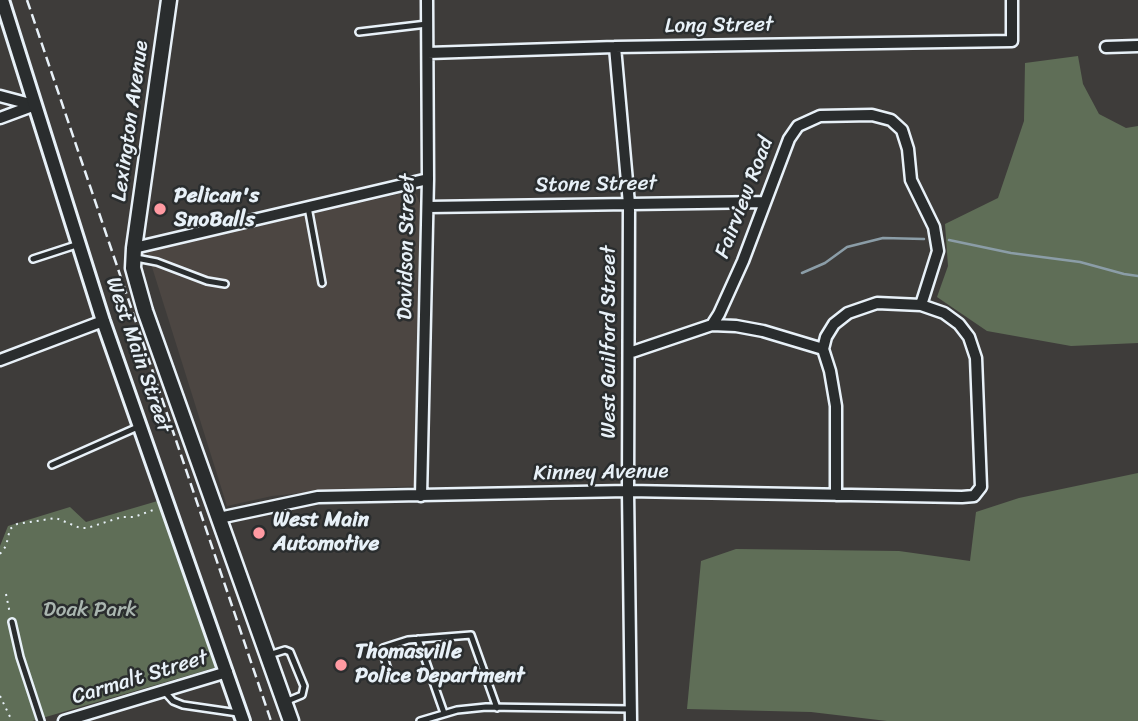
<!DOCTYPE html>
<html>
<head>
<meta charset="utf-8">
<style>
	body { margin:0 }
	canvas { display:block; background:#3e3c3a }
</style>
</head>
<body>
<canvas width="1138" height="721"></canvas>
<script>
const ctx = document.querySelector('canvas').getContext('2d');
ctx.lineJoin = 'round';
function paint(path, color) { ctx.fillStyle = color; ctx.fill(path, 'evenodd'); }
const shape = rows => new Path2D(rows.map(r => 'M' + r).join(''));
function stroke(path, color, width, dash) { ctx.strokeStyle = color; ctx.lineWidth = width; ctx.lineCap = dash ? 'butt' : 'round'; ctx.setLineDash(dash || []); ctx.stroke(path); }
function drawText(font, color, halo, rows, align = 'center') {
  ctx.font = font + ' Sriracha,sans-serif'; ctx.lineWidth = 5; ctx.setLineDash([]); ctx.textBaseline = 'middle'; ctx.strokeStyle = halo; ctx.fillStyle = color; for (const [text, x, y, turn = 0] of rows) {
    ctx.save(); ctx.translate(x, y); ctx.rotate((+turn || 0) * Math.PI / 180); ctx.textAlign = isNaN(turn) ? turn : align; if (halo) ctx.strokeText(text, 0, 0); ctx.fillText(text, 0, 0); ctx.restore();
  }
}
paint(shape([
	[408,192,416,194,421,206,417,486,340,489,272,496,227,506,147,251]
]), '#4c4642');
paint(shape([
	[1078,56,1083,84,1099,114,1126,128,1138,126,1138,343,1071,346,987,331,937,297,948,266,945,224,998,198,1024,121,1025,63],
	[1138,473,1138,721,887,721,811,712,687,709,701,561,736,549,899,551,970,561,976,512,1019,498],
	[161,500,224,665,32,721,0,721,0,546,8,526,70,507,86,522]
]), '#5f6e57');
stroke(shape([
	[949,240,1011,253,1080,262,1124,274,1138,276],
	[802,273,825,263,847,247,883,238,924,239]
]), '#8b9da7', 2.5);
const service = shape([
	[359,32,427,24],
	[308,207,322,283],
	[136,258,157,262,207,281,225,284],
	[33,259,79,244],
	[52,465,140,426],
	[12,622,20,657,41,721],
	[418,639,444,713],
	[269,655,285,650,290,652,304,686,302,695,285,702],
	[391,679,382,651,383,648,408,640,471,635,497,708],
	[164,691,173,701,183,705,238,713],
	[420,721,457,710,486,707,631,709]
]);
const minor = shape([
	[615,47,629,204,628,491,631,721],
	[1106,47,1138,46],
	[428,53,615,47,1012,41,1012,0],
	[0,96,34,105],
	[0,118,35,105],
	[428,207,765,202],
	[134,248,428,179],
	[712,325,719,314,743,261,789,139,798,126,820,116,872,115,891,120,902,130,908,149,911,180,934,227,938,251,921,305],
	[629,353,712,325,736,326,763,331,823,349],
	[0,360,103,321],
	[421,496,428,179,427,0],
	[219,518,318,497,628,491,962,497,974,496,981,487,976,358,969,337,959,324,944,313,921,305,877,303,848,313,834,324,826,337,823,349,830,371,836,406,836,495],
	[64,721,227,672]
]);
const tertiary = shape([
	[2,0,103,321,243,721]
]);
const secondary = shape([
	[169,0,134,248,133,268,145,311,291,721]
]);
stroke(service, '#e8f1f8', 10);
stroke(minor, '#e8f1f8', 15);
stroke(tertiary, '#e8f1f8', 18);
stroke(secondary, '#e8f1f8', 19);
stroke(shape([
	[0,554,6,546,10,529,17,524,56,518,80,528,87,528,122,517,134,517,156,509],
	[6,594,10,614],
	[0,696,12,721]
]), '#e8f1f8', 2, [2, 5]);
stroke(service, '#2a2d2e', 5);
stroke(minor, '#2a2d2e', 10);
stroke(tertiary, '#2a2d2e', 12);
stroke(secondary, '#2a2d2e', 14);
stroke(shape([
	[27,0,271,721]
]), '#e8f1f8', 2.5, [10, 5]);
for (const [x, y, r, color] of [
	[160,209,7,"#ff9aa2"],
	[259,533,7,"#ff9aa2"],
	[341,665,7,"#ff9aa2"]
]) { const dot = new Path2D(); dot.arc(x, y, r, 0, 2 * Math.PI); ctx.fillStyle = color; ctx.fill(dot); stroke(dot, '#2a2d2e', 2.5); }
drawText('21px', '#e8f1f8', '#2a2d2e', [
	["Long Street",719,26,-1],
	["Lexington Avenue",131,121,-82],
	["Stone Street",596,185,-1],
	["Fairview Road",745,198,-69],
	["Davidson Street",407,247,-89],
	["West Guilford Street",610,342,-90],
	["West Main Street",138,355,71],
	["Kinney Avenue",601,473,-1],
	["Carmalt Street",140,678,-17]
]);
drawText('bold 21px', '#e8f1f8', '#2a2d2e', [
	["Pelican's",174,197],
	["SnoBalls",174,221],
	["West Main",273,521],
	["Automotive",273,545],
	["Thomasville",355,653],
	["Police Department",355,677]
], 'left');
drawText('21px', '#aab6b0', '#2a2d2e', [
	["Doak Park",90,611]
]);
</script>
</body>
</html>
